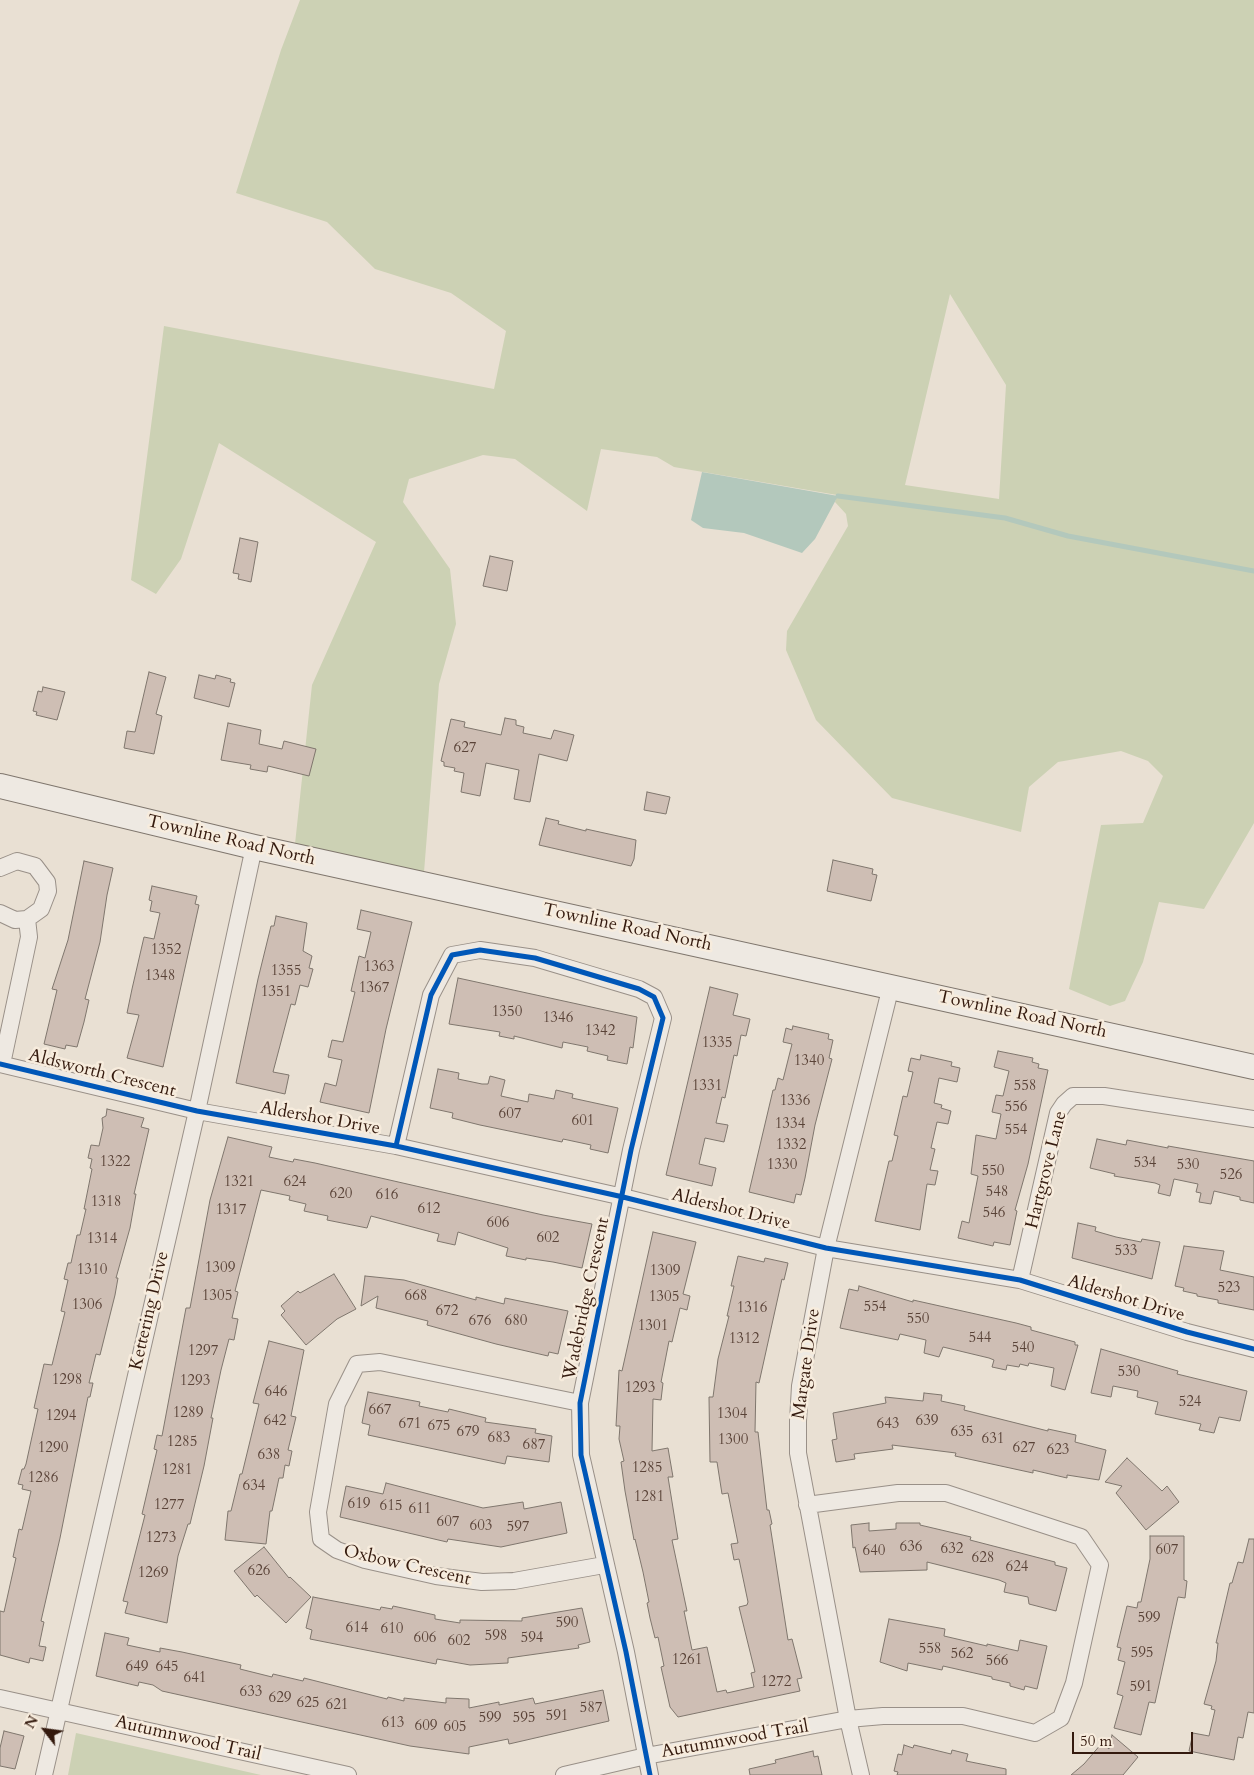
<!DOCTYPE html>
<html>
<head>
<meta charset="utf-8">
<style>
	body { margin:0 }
	#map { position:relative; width:1254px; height:1775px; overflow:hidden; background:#e9e0d3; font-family:Cardo,serif }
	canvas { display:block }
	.north { position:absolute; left:20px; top:1705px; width:50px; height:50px; -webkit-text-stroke:4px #f7ecdd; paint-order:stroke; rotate:300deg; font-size:14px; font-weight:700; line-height:20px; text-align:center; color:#341a0e }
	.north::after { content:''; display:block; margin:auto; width:18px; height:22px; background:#341a0e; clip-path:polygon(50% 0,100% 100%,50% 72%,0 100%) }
	.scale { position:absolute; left:1072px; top:1732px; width:121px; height:22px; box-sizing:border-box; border:2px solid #341a0e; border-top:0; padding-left:6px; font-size:15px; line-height:18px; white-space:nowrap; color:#341a0e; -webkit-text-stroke:4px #f7ecdd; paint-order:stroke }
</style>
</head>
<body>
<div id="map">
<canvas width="1254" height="1775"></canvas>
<div class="north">N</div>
<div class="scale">50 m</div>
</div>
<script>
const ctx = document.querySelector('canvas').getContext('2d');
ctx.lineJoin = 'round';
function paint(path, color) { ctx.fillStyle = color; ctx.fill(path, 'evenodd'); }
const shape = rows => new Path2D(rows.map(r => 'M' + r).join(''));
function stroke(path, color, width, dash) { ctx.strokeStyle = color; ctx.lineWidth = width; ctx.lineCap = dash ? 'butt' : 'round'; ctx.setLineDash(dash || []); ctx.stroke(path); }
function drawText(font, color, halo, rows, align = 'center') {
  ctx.font = font + ' Cardo,serif'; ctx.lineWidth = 5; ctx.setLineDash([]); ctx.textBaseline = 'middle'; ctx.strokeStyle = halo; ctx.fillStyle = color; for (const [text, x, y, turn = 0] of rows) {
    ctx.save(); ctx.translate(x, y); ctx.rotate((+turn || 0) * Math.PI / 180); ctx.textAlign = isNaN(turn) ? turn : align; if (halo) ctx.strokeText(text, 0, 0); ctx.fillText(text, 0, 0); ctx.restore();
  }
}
paint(shape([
	[300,0,1254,0,1254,823,1204,909,1159,902,1143,962,1125,1001,1110,1006,1069,989,1101,825,1143,823,1163,776,1148,761,1121,751,1058,762,1029,787,1021,832,892,798,816,720,786,650,787,631,848,526,846,514,835,502,837,495,674,467,657,457,601,449,587,511,515,459,483,455,409,479,403,502,450,569,456,624,439,684,424,872,295,844,312,685,376,542,219,443,181,559,156,594,131,580,164,326,494,389,506,331,451,293,375,269,327,222,236,193,281,50],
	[950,294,1006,385,999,499,905,485],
	[76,1733,239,1770,261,1775,68,1775]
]), '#ccd1b4');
paint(shape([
	[702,472,838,496,815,539,802,553,744,533,703,528,691,520]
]), '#b3c8bc');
stroke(shape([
	[838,496,1005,518,1068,536,1254,571]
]), '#b3c8bc', 5);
const building = shape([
	[240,538,258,542,251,582,238,579,239,574,233,573,240,538],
	[490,556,513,561,507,591,483,586,490,556],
	[149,672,166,677,156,714,162,716,154,754,124,748,127,731,135,732,149,672],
	[199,675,215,679,216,675,231,679,230,682,235,683,229,707,194,698,199,675],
	[43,687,65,692,57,720,36,715,37,712,33,711,38,691,42,692,43,687],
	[505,718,516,720,516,725,524,727,523,733,551,739,554,730,574,735,567,761,539,754,530,802,514,799,519,770,486,763,480,796,461,792,464,773,454,771,455,768,444,766,444,762,441,761,451,719,465,722,464,727,501,735,505,718],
	[228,723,261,730,259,744,282,749,284,741,316,749,309,776,268,766,267,772,250,769,251,765,221,760,228,723],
	[647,792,670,797,666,814,644,810,647,792],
	[546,818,559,821,558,824,586,831,586,829,636,840,634,859,631,866,539,845,546,818],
	[833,860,873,869,872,874,877,875,871,901,827,891,833,860],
	[84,861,113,868,107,895,100,942,85,999,89,1000,84,1022,77,1047,66,1045,65,1049,44,1044,57,990,52,989,68,940,84,861],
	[152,886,197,896,195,904,199,905,163,1067,127,1058,139,1015,127,1013,132,989,144,937,154,939,160,913,150,911,152,901,149,900,152,886],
	[361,910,412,922,386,1029,369,1113,320,1102,325,1083,336,1086,342,1060,328,1057,332,1040,343,1042,355,992,351,991,359,956,365,958,371,932,357,929,361,910],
	[276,916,307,923,303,951,312,956,309,968,313,969,308,987,300,985,295,1005,291,1004,273,1072,289,1075,285,1094,236,1083,258,979,271,926,274,926,276,916],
	[458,978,637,1017,633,1048,630,1047,627,1064,607,1060,608,1056,587,1051,588,1047,563,1042,562,1048,514,1036,514,1039,499,1036,500,1032,449,1024,458,978],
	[710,987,738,994,733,1015,750,1019,746,1036,741,1035,737,1056,734,1055,725,1098,722,1097,716,1123,728,1125,724,1142,705,1138,699,1164,716,1168,712,1186,666,1175,710,987],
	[793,1026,829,1034,828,1039,833,1040,829,1058,832,1059,815,1125,805,1178,801,1195,796,1194,794,1203,749,1192,773,1090,775,1090,778,1078,783,1080,792,1044,783,1042,786,1028,792,1030,793,1026],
	[998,1051,1033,1058,1032,1062,1039,1064,1038,1068,1048,1070,1028,1164,1015,1210,1017,1211,1010,1245,994,1242,993,1246,958,1238,962,1221,969,1223,978,1176,971,1174,976,1135,996,1139,1001,1114,992,1112,996,1095,1003,1096,1009,1071,994,1067,998,1051],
	[921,1055,952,1062,951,1066,960,1068,957,1082,939,1078,934,1103,942,1105,941,1108,951,1111,948,1124,937,1122,931,1148,935,1149,930,1170,938,1171,935,1185,927,1184,920,1230,875,1221,889,1161,892,1161,898,1136,894,1135,903,1096,907,1097,913,1072,908,1071,911,1058,920,1060,921,1055],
	[438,1069,459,1073,458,1079,482,1084,488,1084,490,1076,505,1080,501,1096,528,1102,529,1094,554,1099,556,1090,573,1094,572,1098,618,1108,608,1153,590,1149,591,1145,563,1139,562,1142,480,1125,452,1118,453,1113,430,1108,438,1069],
	[107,1109,144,1118,141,1127,149,1129,134,1194,136,1194,130,1228,116,1278,118,1278,115,1295,100,1355,96,1354,89,1383,93,1383,90,1397,88,1397,60,1538,41,1621,44,1622,39,1646,46,1647,43,1661,30,1658,29,1663,0,1655,0,1611,4,1612,16,1558,13,1557,19,1529,22,1530,31,1491,22,1489,23,1485,18,1484,22,1469,24,1469,26,1464,38,1409,34,1408,44,1364,52,1365,65,1312,61,1311,68,1280,64,1279,68,1263,71,1263,77,1235,80,1235,86,1209,84,1209,92,1169,90,1168,92,1159,88,1158,91,1145,99,1146,103,1128,102,1118,106,1116,107,1109],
	[228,1137,272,1147,269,1157,293,1162,294,1159,315,1163,543,1215,592,1224,582,1268,553,1262,526,1258,526,1260,506,1256,508,1248,458,1232,455,1245,437,1241,439,1234,371,1216,367,1228,327,1220,328,1216,304,1211,306,1204,289,1200,290,1196,261,1190,235,1291,238,1292,232,1318,238,1319,234,1340,229,1339,221,1370,211,1418,213,1418,204,1466,190,1524,188,1524,178,1556,167,1623,125,1613,128,1602,123,1601,145,1515,142,1514,157,1450,154,1449,157,1435,162,1436,186,1308,190,1308,210,1200,228,1137],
	[1097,1139,1126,1145,1127,1140,1168,1148,1168,1146,1254,1161,1254,1203,1240,1200,1240,1197,1214,1191,1211,1204,1199,1202,1201,1193,1196,1192,1198,1184,1174,1179,1170,1196,1158,1193,1160,1185,1155,1183,1114,1176,1115,1174,1090,1168,1097,1139],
	[1078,1223,1096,1227,1095,1231,1116,1237,1141,1242,1142,1239,1160,1242,1152,1279,1072,1258,1078,1223],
	[653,1232,696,1242,683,1294,690,1296,687,1310,680,1308,672,1342,669,1341,661,1382,663,1383,661,1400,653,1399,652,1451,668,1448,673,1477,668,1477,678,1539,672,1540,687,1611,684,1611,692,1650,707,1647,717,1692,726,1690,727,1693,754,1687,751,1673,755,1672,739,1607,747,1605,748,1602,739,1559,734,1560,731,1544,738,1543,728,1493,722,1494,717,1462,710,1462,709,1397,713,1397,718,1359,729,1316,727,1316,734,1286,731,1286,738,1256,764,1262,765,1258,788,1263,784,1280,782,1279,759,1383,756,1382,755,1432,758,1432,767,1510,769,1510,772,1524,770,1525,788,1640,792,1639,802,1678,797,1679,800,1691,678,1717,670,1707,661,1667,664,1666,658,1637,655,1638,650,1618,647,1603,649,1602,643,1572,635,1539,634,1540,625,1491,621,1462,624,1461,619,1439,620,1426,616,1426,619,1370,622,1371,653,1232],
	[1184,1246,1224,1251,1220,1270,1254,1277,1254,1310,1218,1303,1218,1300,1197,1296,1197,1294,1183,1291,1184,1288,1175,1286,1184,1246],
	[334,1274,356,1309,337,1319,306,1345,281,1315,285,1311,281,1306,298,1291,300,1293,334,1274],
	[365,1276,404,1280,476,1300,476,1297,504,1304,505,1298,568,1311,558,1354,549,1352,548,1356,496,1344,427,1325,428,1321,376,1308,378,1296,361,1306,365,1276],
	[859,1286,913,1302,913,1300,1016,1323,1031,1327,1031,1330,1075,1342,1075,1345,1078,1345,1065,1390,1051,1386,1054,1368,1029,1363,1028,1366,1020,1364,1019,1367,1007,1365,1006,1370,992,1367,994,1360,989,1358,943,1347,939,1357,924,1353,926,1340,900,1334,898,1340,840,1328,849,1289,858,1291,859,1286],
	[269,1341,304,1350,291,1416,296,1417,288,1450,292,1451,289,1466,285,1465,283,1478,279,1478,272,1511,270,1511,266,1544,225,1540,228,1511,231,1511,240,1474,242,1474,259,1404,253,1403,269,1341],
	[1101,1349,1178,1371,1177,1374,1247,1391,1240,1421,1219,1417,1214,1433,1199,1430,1201,1424,1155,1414,1158,1402,1137,1397,1138,1391,1113,1386,1111,1397,1091,1393,1101,1349],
	[368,1392,420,1402,419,1406,448,1412,449,1409,486,1418,485,1422,536,1429,535,1433,552,1436,549,1462,507,1456,505,1464,368,1435,370,1425,362,1423,368,1392],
	[924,1393,942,1395,941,1401,965,1406,964,1410,1048,1431,1048,1429,1076,1435,1075,1442,1106,1450,1099,1480,1067,1475,1067,1478,1033,1470,1033,1473,955,1456,956,1453,892,1445,893,1449,854,1454,855,1459,836,1462,832,1440,837,1439,833,1413,886,1403,885,1397,923,1401,924,1393],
	[1127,1458,1162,1491,1167,1486,1179,1502,1146,1530,1116,1493,1122,1486,1105,1482,1127,1458],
	[386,1483,483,1508,523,1502,524,1509,561,1502,567,1533,501,1547,448,1539,447,1542,340,1517,346,1486,383,1494,386,1483],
	[869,1523,869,1531,896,1529,896,1523,920,1523,920,1525,971,1537,970,1540,1055,1562,1055,1565,1067,1568,1056,1611,1029,1604,1028,1597,1004,1592,1006,1583,999,1580,927,1562,927,1570,860,1572,855,1547,853,1548,851,1525,869,1523],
	[1150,1536,1184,1536,1184,1580,1187,1581,1185,1598,1178,1597,1155,1703,1149,1702,1141,1735,1114,1728,1123,1696,1117,1694,1125,1662,1118,1660,1121,1648,1117,1647,1127,1606,1137,1608,1138,1602,1141,1602,1150,1559,1150,1536],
	[1249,1539,1254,1539,1254,1713,1248,1712,1243,1738,1238,1737,1234,1760,1189,1751,1193,1733,1209,1736,1215,1710,1211,1709,1212,1706,1204,1704,1216,1661,1218,1643,1216,1643,1230,1583,1232,1583,1238,1562,1243,1563,1249,1539],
	[264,1547,289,1578,290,1577,311,1597,286,1623,257,1595,255,1597,234,1571,264,1547],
	[313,1597,380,1610,381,1607,392,1609,393,1606,435,1615,435,1619,460,1623,460,1620,522,1621,522,1618,582,1608,590,1642,578,1645,579,1648,508,1658,508,1663,470,1665,437,1659,436,1664,310,1639,312,1630,306,1628,313,1597],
	[889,1619,945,1629,944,1636,987,1646,987,1644,1018,1651,1020,1640,1047,1646,1037,1689,1025,1686,1024,1690,1010,1686,1010,1683,992,1679,992,1677,943,1666,942,1670,908,1663,907,1671,880,1662,889,1619],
	[105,1633,129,1638,127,1645,160,1652,160,1648,182,1652,241,1665,240,1669,272,1677,273,1674,303,1681,304,1678,387,1699,388,1697,404,1701,404,1698,446,1703,446,1698,469,1699,469,1708,499,1702,499,1705,533,1698,535,1704,603,1690,609,1721,509,1744,508,1739,469,1747,469,1754,410,1746,162,1691,153,1685,139,1682,138,1686,96,1676,105,1633],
	[4,1731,24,1736,15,1769,0,1766,0,1748,4,1731],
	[1112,1735,1138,1757,1123,1775,1071,1775,1084,1764,1102,1743,1109,1749,1112,1735],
	[904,1745,913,1748,914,1745,951,1754,952,1750,968,1754,966,1761,1006,1769,1006,1775,897,1775,898,1772,894,1771,898,1754,902,1755,904,1745],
	[813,1751,814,1757,818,1756,822,1775,750,1775,749,1769,776,1763,775,1760,813,1751]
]);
paint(building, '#cebeb4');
stroke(building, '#7f766d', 1);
const minor = shape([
	[0,868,17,861,35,866,47,882,48,891,41,909,27,919,15,920,0,913],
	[0,1064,197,1111,396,1146,623,1197,826,1248,1020,1280,1187,1332,1254,1349],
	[2,1064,29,937,27,919],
	[396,1146,431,995,452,955,480,950,535,958,639,989,654,997,663,1018,631,1150,580,1403,581,1455,626,1652,650,1775],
	[1020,1280,1058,1113,1064,1104,1073,1096,1104,1096,1254,1119],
	[580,1403,380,1362,357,1364,337,1404,318,1512,321,1539,337,1550,365,1560,436,1576,482,1582,514,1581,604,1565],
	[0,1698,348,1775],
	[44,1775,197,1111,254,847],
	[564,1775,646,1756,848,1719,883,1716,963,1716,1035,1733,1061,1718,1074,1683,1100,1565,1081,1537,946,1493,898,1493,807,1505],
	[861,1775,848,1719,798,1453,798,1421,800,1386,826,1248,891,986]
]);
const secondary = shape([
	[0,786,254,847,1254,1067]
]);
stroke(minor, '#999088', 18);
stroke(secondary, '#7f766d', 26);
stroke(minor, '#eee9e2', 16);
stroke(secondary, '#eee9e2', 24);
stroke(shape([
	[0,1064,197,1111,396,1146,623,1197,826,1248,1020,1280,1187,1332,1254,1349],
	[396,1146,431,995,452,955,480,950,535,958,639,989,654,997,663,1018,631,1150,580,1403,581,1455,626,1652,650,1775]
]), '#0057b8', 5);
drawText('15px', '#5a4338', null, [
	["627",465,749],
	["1352",166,951],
	["1363",379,968],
	["1355",286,972],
	["1348",160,977],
	["1367",374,989],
	["1351",276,993],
	["1350",507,1013],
	["1346",558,1019],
	["1342",600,1032],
	["1335",717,1044],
	["1340",809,1062],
	["1331",707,1087],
	["558",1025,1087],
	["1336",795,1102],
	["556",1016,1108],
	["607",510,1115],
	["601",583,1122],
	["1334",790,1125],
	["554",1016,1131],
	["1332",791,1146],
	["1322",115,1163],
	["534",1145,1164],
	["1330",782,1166],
	["530",1188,1166],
	["550",993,1172],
	["526",1231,1176],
	["1321",239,1183],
	["624",295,1183],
	["548",997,1193],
	["620",341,1195],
	["616",387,1196],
	["1318",106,1203],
	["612",429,1210],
	["1317",231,1211],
	["546",994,1214],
	["606",498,1224],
	["602",548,1239],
	["1314",102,1240],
	["533",1126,1252],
	["1309",220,1269],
	["1310",92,1271],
	["1309",665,1272],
	["523",1229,1289],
	["1305",217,1297],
	["668",416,1297],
	["1305",664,1298],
	["1306",87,1306],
	["554",875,1308],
	["1316",752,1309],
	["672",447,1312],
	["550",918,1320],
	["676",480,1322],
	["680",516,1322],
	["1301",653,1327],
	["544",980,1339],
	["1312",744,1340],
	["540",1023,1349],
	["1297",203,1352],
	["530",1129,1373],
	["1298",67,1381],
	["1293",195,1382],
	["1293",640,1389],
	["646",276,1393],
	["524",1190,1403],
	["667",380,1411],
	["1289",188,1414],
	["1304",732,1415],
	["1294",61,1417],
	["642",275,1422],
	["639",927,1422],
	["671",410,1425],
	["643",888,1425],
	["675",439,1427],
	["679",468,1433],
	["635",962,1433],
	["683",499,1439],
	["631",993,1440],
	["1300",733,1441],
	["1285",182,1443],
	["687",534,1446],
	["1290",53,1449],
	["627",1024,1449],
	["623",1058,1451],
	["638",269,1456],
	["1285",647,1469],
	["1281",177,1471],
	["1286",43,1479],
	["634",254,1487],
	["1281",649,1498],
	["619",359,1505],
	["1277",169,1506],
	["615",391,1507],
	["611",420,1510],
	["607",448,1523],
	["603",481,1527],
	["597",518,1528],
	["1273",161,1539],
	["636",911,1548],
	["632",952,1550],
	["607",1167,1551],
	["640",874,1552],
	["628",983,1559],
	["624",1017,1568],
	["626",259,1572],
	["1269",153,1574],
	["599",1149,1619],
	["590",567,1624],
	["614",357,1629],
	["610",392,1630],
	["598",496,1637],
	["606",425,1639],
	["594",532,1639],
	["602",459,1642],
	["558",930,1650],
	["595",1142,1654],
	["562",962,1655],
	["1261",687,1661],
	["566",997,1662],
	["649",137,1668],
	["645",167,1668],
	["641",195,1679],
	["1272",776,1683],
	["591",1141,1688],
	["633",251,1693],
	["629",280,1699],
	["625",308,1704],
	["621",337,1706],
	["587",591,1709],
	["591",557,1717],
	["599",490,1719],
	["595",524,1719],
	["613",393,1724],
	["609",426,1727],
	["605",455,1728]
]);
drawText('18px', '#341a0e', '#f7ecdd', [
	["Townline Road North",231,841,13],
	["Townline Road North",627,928,12],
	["Townline Road North",1022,1015,12],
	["Aldsworth Crescent",102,1074,14],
	["Aldershot Drive",320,1119,10],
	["Hartgrove Lane",1047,1170,-76],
	["Aldershot Drive",731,1210,14],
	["Wadebridge Crescent",587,1299,-78],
	["Aldershot Drive",1126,1299,17],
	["Kettering Drive",150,1311,-77],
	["Margate Drive",807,1364,-82],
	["Oxbow Crescent",407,1566,13],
	["Autumnwood Trail",188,1739,13],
	["Autumnwood Trail",735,1740,-10]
]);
</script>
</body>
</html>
